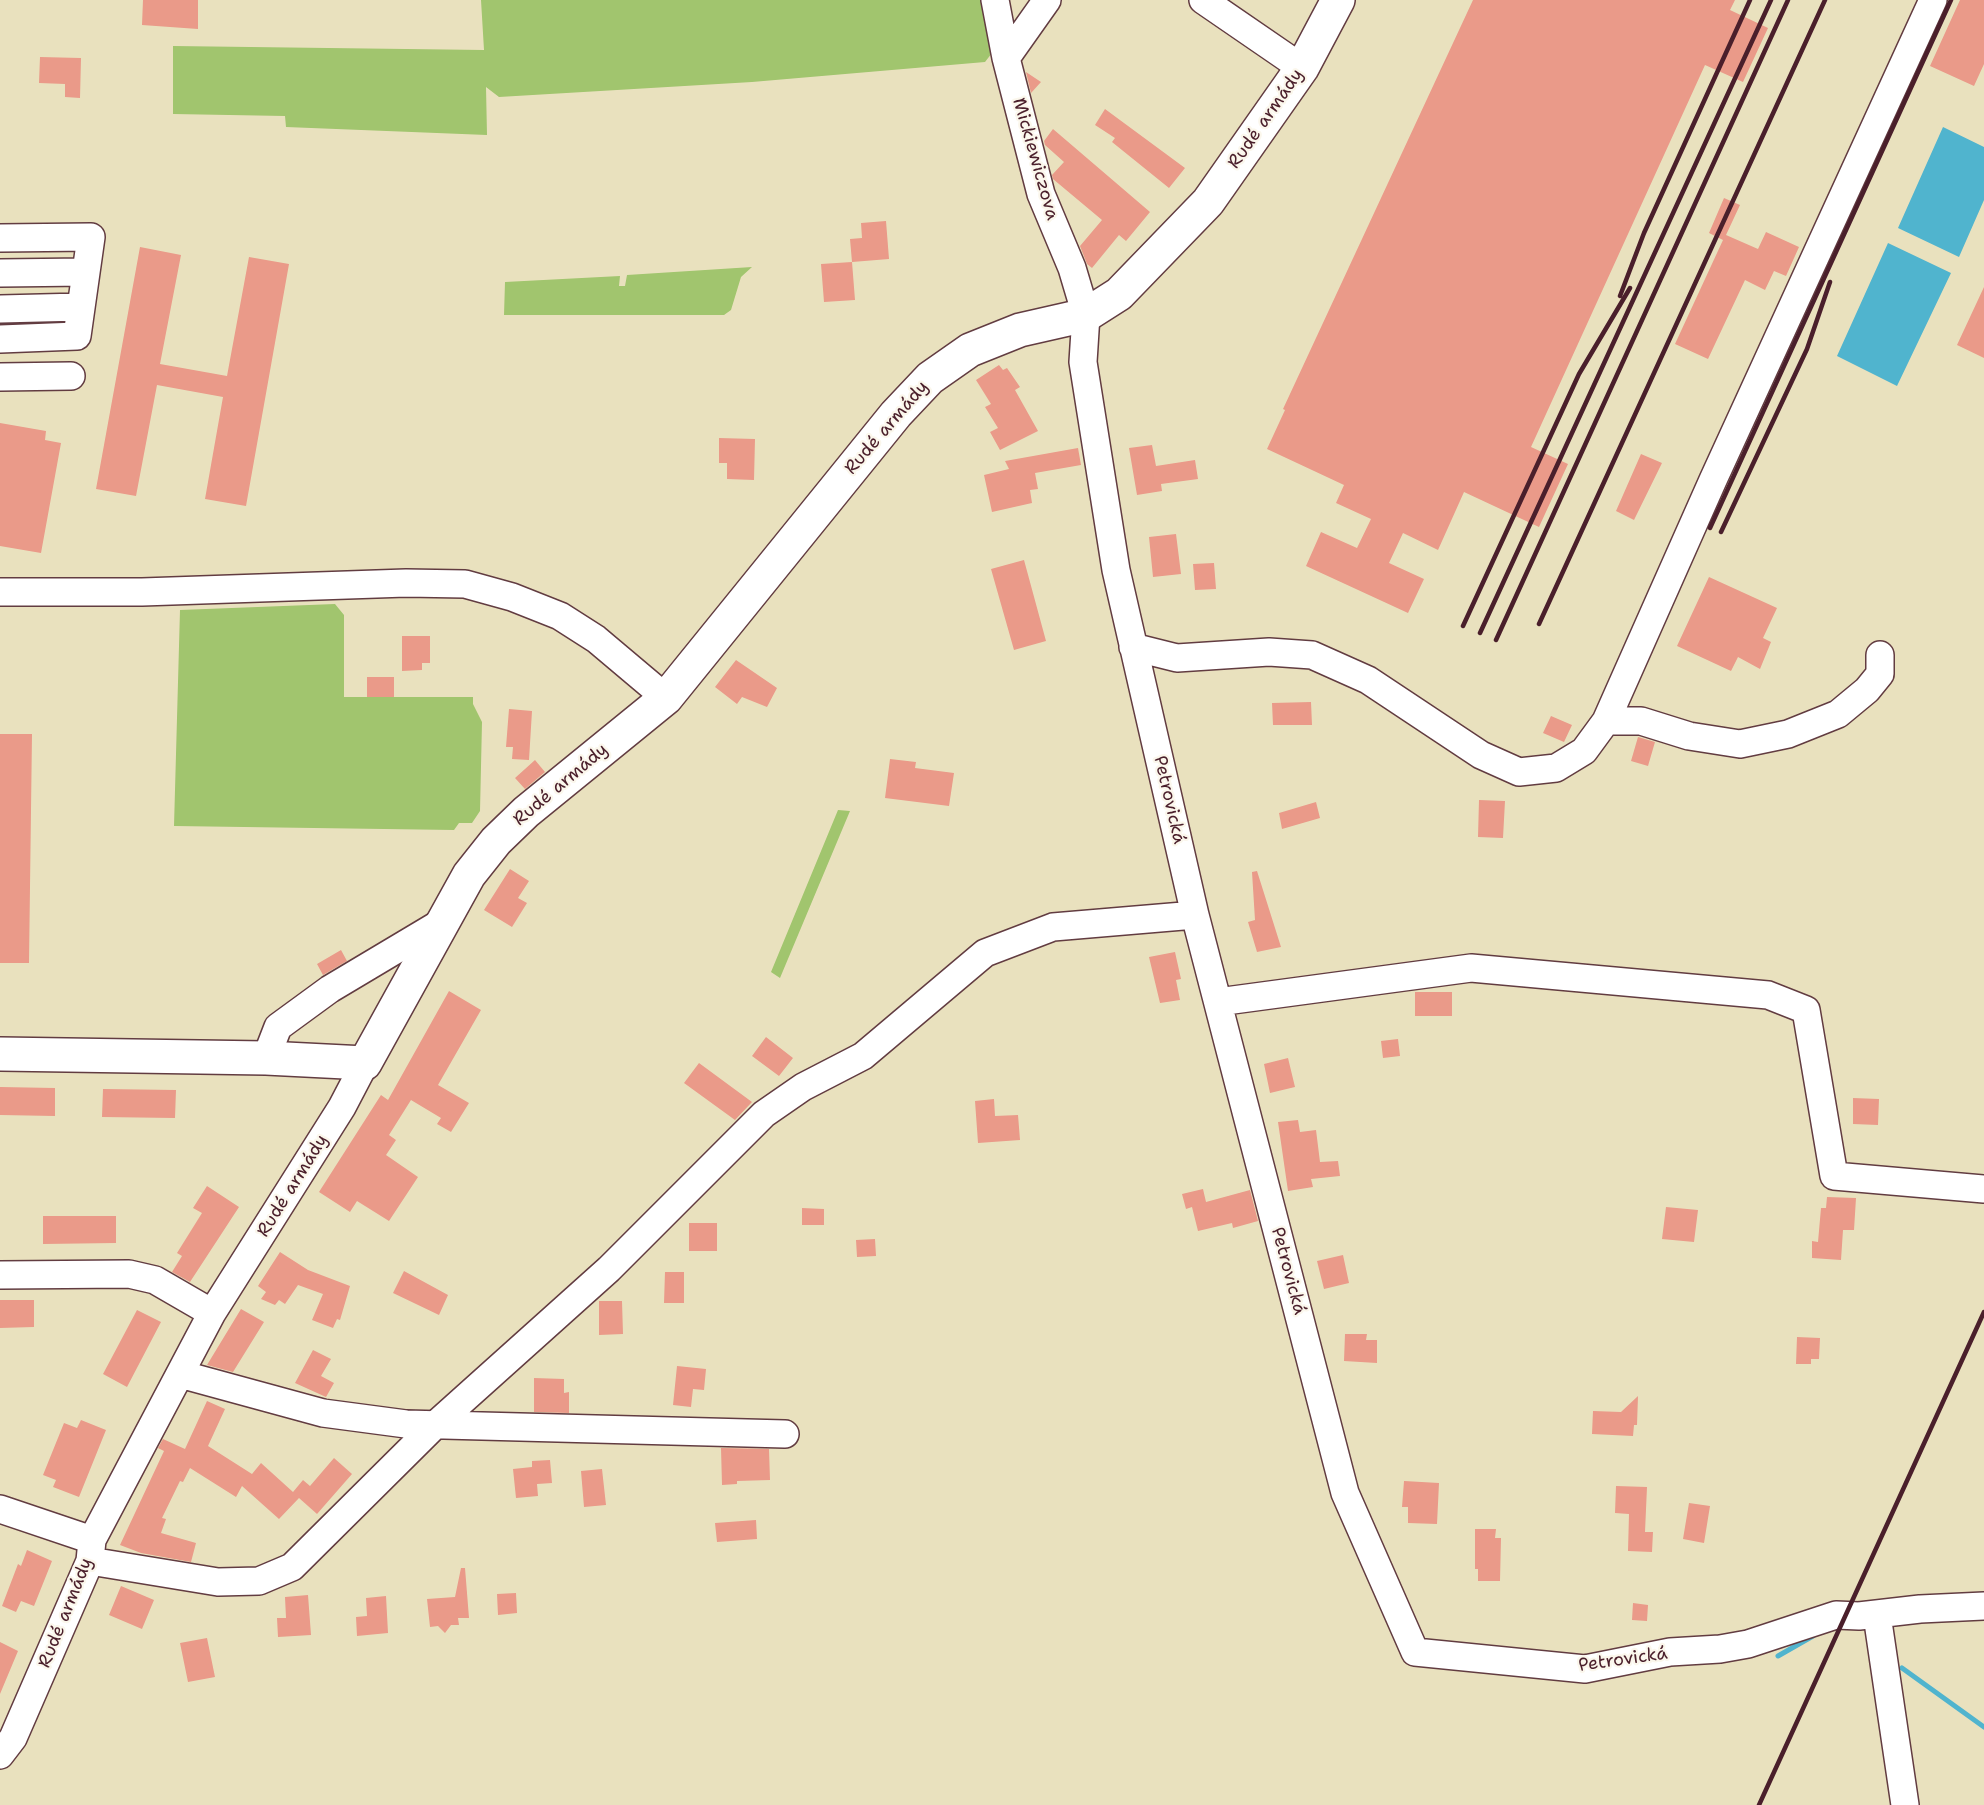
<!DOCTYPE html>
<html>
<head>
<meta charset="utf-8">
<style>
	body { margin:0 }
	canvas { display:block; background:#e9e1be }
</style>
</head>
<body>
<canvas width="1984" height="1805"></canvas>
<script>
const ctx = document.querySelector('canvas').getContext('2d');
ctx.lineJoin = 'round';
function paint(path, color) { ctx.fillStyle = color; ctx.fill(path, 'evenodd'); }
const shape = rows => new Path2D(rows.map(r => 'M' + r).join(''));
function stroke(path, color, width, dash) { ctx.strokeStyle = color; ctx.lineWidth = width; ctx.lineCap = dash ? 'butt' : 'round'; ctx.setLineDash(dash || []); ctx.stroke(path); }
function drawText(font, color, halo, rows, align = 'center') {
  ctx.font = font + ' "Shantell Sans",sans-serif'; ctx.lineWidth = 4.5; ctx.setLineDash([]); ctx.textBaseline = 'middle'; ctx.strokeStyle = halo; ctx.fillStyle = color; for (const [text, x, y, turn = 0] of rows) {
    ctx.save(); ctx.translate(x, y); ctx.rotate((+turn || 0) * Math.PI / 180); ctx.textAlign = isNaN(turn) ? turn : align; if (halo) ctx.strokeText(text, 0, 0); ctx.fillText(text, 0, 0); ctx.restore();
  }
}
paint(shape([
	[481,0,983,0,992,53,985,62,752,82,499,97,486,87,487,135,286,127,285,116,173,114,173,46,484,50],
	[752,267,741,277,731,310,724,315,504,315,505,282,620,276,619,286,625,286,627,275],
	[335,604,344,615,344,697,473,697,473,704,482,722,480,811,472,823,459,823,454,830,174,826,180,610],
	[838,810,850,811,780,978,771,972]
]), '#a1c56e');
paint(shape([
	[1943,127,1984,147,1984,200,1959,257,1898,228],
	[1888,243,1951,273,1897,386,1837,356]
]), '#50b4ce');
stroke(shape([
	[1778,1656,1813,1636],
	[1902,1668,1984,1727]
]), '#50b4ce', 5);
paint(shape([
	[143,0,198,0,198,29,142,25],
	[1473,0,1735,0,1730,10,1768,28,1743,82,1705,65,1531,447,1568,464,1539,527,1464,492,1438,550,1403,533,1389,563,1424,579,1408,613,1306,566,1321,532,1357,548,1371,519,1336,503,1344,485,1267,449,1285,410,1283,409],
	[1960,0,1984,0,1984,64,1974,86,1930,66],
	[40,57,81,58,80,98,65,97,65,84,39,83],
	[1026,72,1041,82,1031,93],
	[1105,109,1185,168,1169,188,1112,142,1115,138,1095,125],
	[1053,129,1150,212,1126,241,1119,235,1092,268,1087,264,1080,246,1102,220,1053,179,1052,175,1064,162,1045,145,1044,141],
	[1724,198,1740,205,1726,235,1758,249,1766,232,1799,247,1786,276,1774,271,1765,290,1745,280,1708,359,1675,344,1723,240,1709,233],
	[886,221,889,259,852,262,850,239,862,238,861,223],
	[140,247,181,255,160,364,227,376,249,257,289,264,246,506,205,499,223,397,157,385,136,496,96,489],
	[852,262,855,300,824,302,821,264],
	[1984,287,1984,358,1957,345],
	[999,365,1003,370,1007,368,1020,387,1015,390,1038,431,1000,450,990,432,998,428,985,407,991,404,976,380],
	[0,423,46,431,45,440,61,443,41,553,0,546],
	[719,438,755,439,754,480,727,479,727,463,719,463],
	[1152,445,1156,466,1195,460,1198,479,1161,484,1162,491,1137,495,1129,448],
	[1078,448,1081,465,1035,473,1038,489,1030,490,1032,503,992,512,984,475,1009,469,1005,461],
	[1641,454,1662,463,1634,520,1616,511],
	[1176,534,1181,574,1153,577,1149,537],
	[1024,560,1046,641,1014,650,991,569],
	[1214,563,1216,589,1195,590,1193,564],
	[1709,577,1777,608,1763,638,1771,642,1760,669,1738,657,1731,671,1677,646],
	[402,636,430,636,430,663,422,663,422,670,402,671],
	[736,660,777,688,767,707,742,697,737,704,715,687],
	[367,677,394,677,394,697,367,697],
	[1311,702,1312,725,1273,725,1272,703],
	[509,709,532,711,529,760,512,759,513,747,506,747],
	[1551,716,1572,725,1564,742,1543,733],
	[0,734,32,734,29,963,0,963],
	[1638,737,1655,742,1648,766,1631,761],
	[890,759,916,762,915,768,954,773,949,806,885,798],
	[535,760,545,772,525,789,515,778],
	[1479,800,1505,801,1503,838,1478,837],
	[1316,802,1320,818,1282,829,1279,813],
	[510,869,529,881,518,898,527,903,512,927,484,910],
	[1257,871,1281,947,1257,952,1248,922,1255,920,1252,872],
	[341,950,347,961,323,975,317,964],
	[1175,952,1181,979,1176,980,1180,1000,1160,1003,1149,957],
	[449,991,481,1010,438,1085,469,1103,451,1132,437,1124,441,1118,411,1100,389,1135,396,1140,386,1155,418,1177,389,1221,357,1201,350,1212,319,1192,381,1095,388,1100],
	[1415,992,1452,992,1452,1016,1415,1016],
	[766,1037,793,1058,779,1076,752,1056],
	[1398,1039,1400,1056,1383,1058,1381,1041],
	[1288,1058,1295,1087,1270,1093,1264,1064],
	[699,1063,752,1102,735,1120,684,1083],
	[0,1087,55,1088,55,1116,0,1115],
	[103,1089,176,1090,175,1118,102,1117],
	[1853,1098,1879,1099,1878,1125,1853,1124],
	[994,1099,995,1116,1018,1115,1020,1140,978,1143,975,1101],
	[1298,1120,1300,1132,1316,1130,1320,1162,1338,1161,1340,1176,1311,1179,1313,1187,1288,1191,1278,1122],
	[207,1186,239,1207,190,1282,172,1272,182,1256,177,1253,202,1213,193,1208],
	[1203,1189,1206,1202,1250,1190,1258,1221,1233,1228,1232,1223,1198,1231,1192,1207,1186,1209,1182,1194],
	[1827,1197,1856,1198,1854,1230,1843,1230,1841,1260,1812,1258,1812,1241,1818,1242,1821,1208,1826,1208],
	[1666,1207,1698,1210,1694,1242,1662,1239],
	[802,1208,824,1209,824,1225,802,1225],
	[43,1216,116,1216,116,1243,43,1244],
	[689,1223,717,1223,717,1251,689,1251],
	[875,1239,876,1256,857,1257,856,1240],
	[280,1252,308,1270,350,1286,340,1320,337,1319,333,1328,312,1320,323,1294,298,1285,285,1304,279,1300,275,1305,261,1299,266,1292,258,1286],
	[1343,1255,1349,1283,1324,1289,1317,1261],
	[404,1271,448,1295,439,1315,393,1293],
	[665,1272,684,1272,684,1303,664,1303],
	[0,1300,34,1300,34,1327,0,1328],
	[599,1301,622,1301,623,1334,599,1335],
	[241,1309,264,1322,233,1372,207,1365],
	[137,1310,161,1322,127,1387,103,1374],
	[1345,1334,1367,1334,1366,1340,1377,1340,1377,1363,1344,1361],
	[1797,1337,1820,1338,1819,1359,1811,1359,1811,1364,1796,1364],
	[313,1350,331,1359,321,1376,334,1383,326,1397,295,1383],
	[677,1366,706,1369,704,1390,693,1389,691,1407,673,1405],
	[534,1378,564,1379,564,1393,569,1392,569,1413,534,1412],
	[1638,1396,1637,1425,1634,1425,1633,1436,1592,1434,1593,1411,1621,1412],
	[207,1401,225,1409,208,1446,252,1474,261,1463,293,1492,303,1480,310,1486,334,1458,352,1474,317,1514,299,1498,279,1519,242,1486,236,1497,190,1468,183,1482,180,1481,162,1518,166,1519,161,1533,196,1543,191,1562,141,1553,120,1545,164,1451,158,1448,163,1439,185,1449],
	[81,1420,106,1430,79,1497,53,1487,56,1480,43,1475,64,1423,77,1428],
	[721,1448,769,1449,770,1480,737,1481,737,1484,722,1485],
	[550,1460,552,1483,537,1484,538,1496,516,1498,513,1469,532,1467,532,1461],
	[602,1469,606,1505,584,1507,581,1471],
	[1404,1481,1439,1483,1437,1524,1408,1523,1408,1507,1402,1507],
	[1616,1486,1647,1487,1645,1532,1653,1532,1652,1552,1628,1551,1629,1514,1615,1513],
	[1689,1503,1710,1506,1704,1543,1683,1539],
	[756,1520,757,1539,717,1542,715,1523],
	[1475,1529,1496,1529,1495,1538,1501,1538,1500,1581,1478,1581,1478,1569,1475,1569],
	[27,1550,52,1561,34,1606,21,1601,16,1612,2,1606,18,1564,21,1566],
	[461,1568,465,1568,469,1618,458,1618,459,1625,451,1625,445,1633,438,1626,430,1627,427,1599,455,1597],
	[121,1586,154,1600,142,1629,109,1615],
	[516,1593,517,1613,498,1615,497,1594],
	[308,1595,311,1635,278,1637,277,1618,286,1618,285,1597],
	[386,1596,388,1633,357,1636,356,1617,367,1616,366,1598],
	[1633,1603,1648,1605,1647,1621,1632,1620],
	[207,1638,215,1677,188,1682,180,1643],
	[0,1642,18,1651,0,1694]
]), '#ea9a89');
const minor = shape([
	[995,0,1006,58,1041,194,1072,268,1086,315,1083,362,1116,570,1195,915,1345,1493,1415,1652,1585,1669,1670,1652,1720,1649,1748,1644,1836,1615,1859,1616,1920,1609,1984,1606],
	[1203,0,1302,68],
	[1006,58,1047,0],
	[0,238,91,237,77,336,0,339],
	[0,273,86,272],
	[0,309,81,307],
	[0,377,71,376],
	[0,592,142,592,406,583,465,584,512,597,560,616,596,639,666,698],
	[1133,647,1177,658,1269,652,1312,655,1368,680,1481,755,1519,772,1556,768,1584,751,1606,721,1713,480,1933,0],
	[1606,721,1641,721,1689,736,1740,744,1788,734,1838,714,1867,690,1880,674,1880,655],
	[1218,1002,1471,968,1768,995,1806,1010,1834,1176,1984,1189],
	[266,1058,278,1027,330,989,444,921],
	[0,1275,129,1274,155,1280,212,1313],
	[180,1374,323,1413,406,1424,785,1434],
	[0,1509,92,1540],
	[90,1561,218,1582,259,1581,292,1567,434,1426,609,1269,764,1114,803,1087,863,1056,985,953,1053,927,1195,915],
	[1877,1615,1905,1805],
	[0,1755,13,1738,90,1561,92,1540,212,1313,342,1107,365,1063]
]);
const major = shape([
	[0,1054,266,1058,365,1063,469,875,496,841,526,812,666,698,896,414,930,378,970,350,1020,330,1086,315,1119,294,1208,202,1302,68,1338,0]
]);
stroke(minor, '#623c41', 30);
stroke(major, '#623c41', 36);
stroke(minor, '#fff', 27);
stroke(major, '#fff', 33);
stroke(shape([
	[1620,296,1644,233,1750,0],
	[1710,528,1951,0],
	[1721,532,1807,349,1830,282],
	[1539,624,1825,0],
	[1463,626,1579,374,1630,288],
	[1480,633,1771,0],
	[1496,640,1788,0],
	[1759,1805,1984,1312]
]), '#4a1f2b', 4.5);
drawText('18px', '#4a1f2b', '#fbf7ec', [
	["Rudé armády",1266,119,-55],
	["Mickiewiczova",1035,159,74],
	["Rudé armády",887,428,-49],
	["Rudé armády",561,785,-40],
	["Petrovická",1169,800,77],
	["Rudé armády",293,1186,-58],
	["Petrovická",1288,1271,75],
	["Rudé armády",66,1613,-68],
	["Petrovická",1623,1660,-8]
]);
</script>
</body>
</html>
